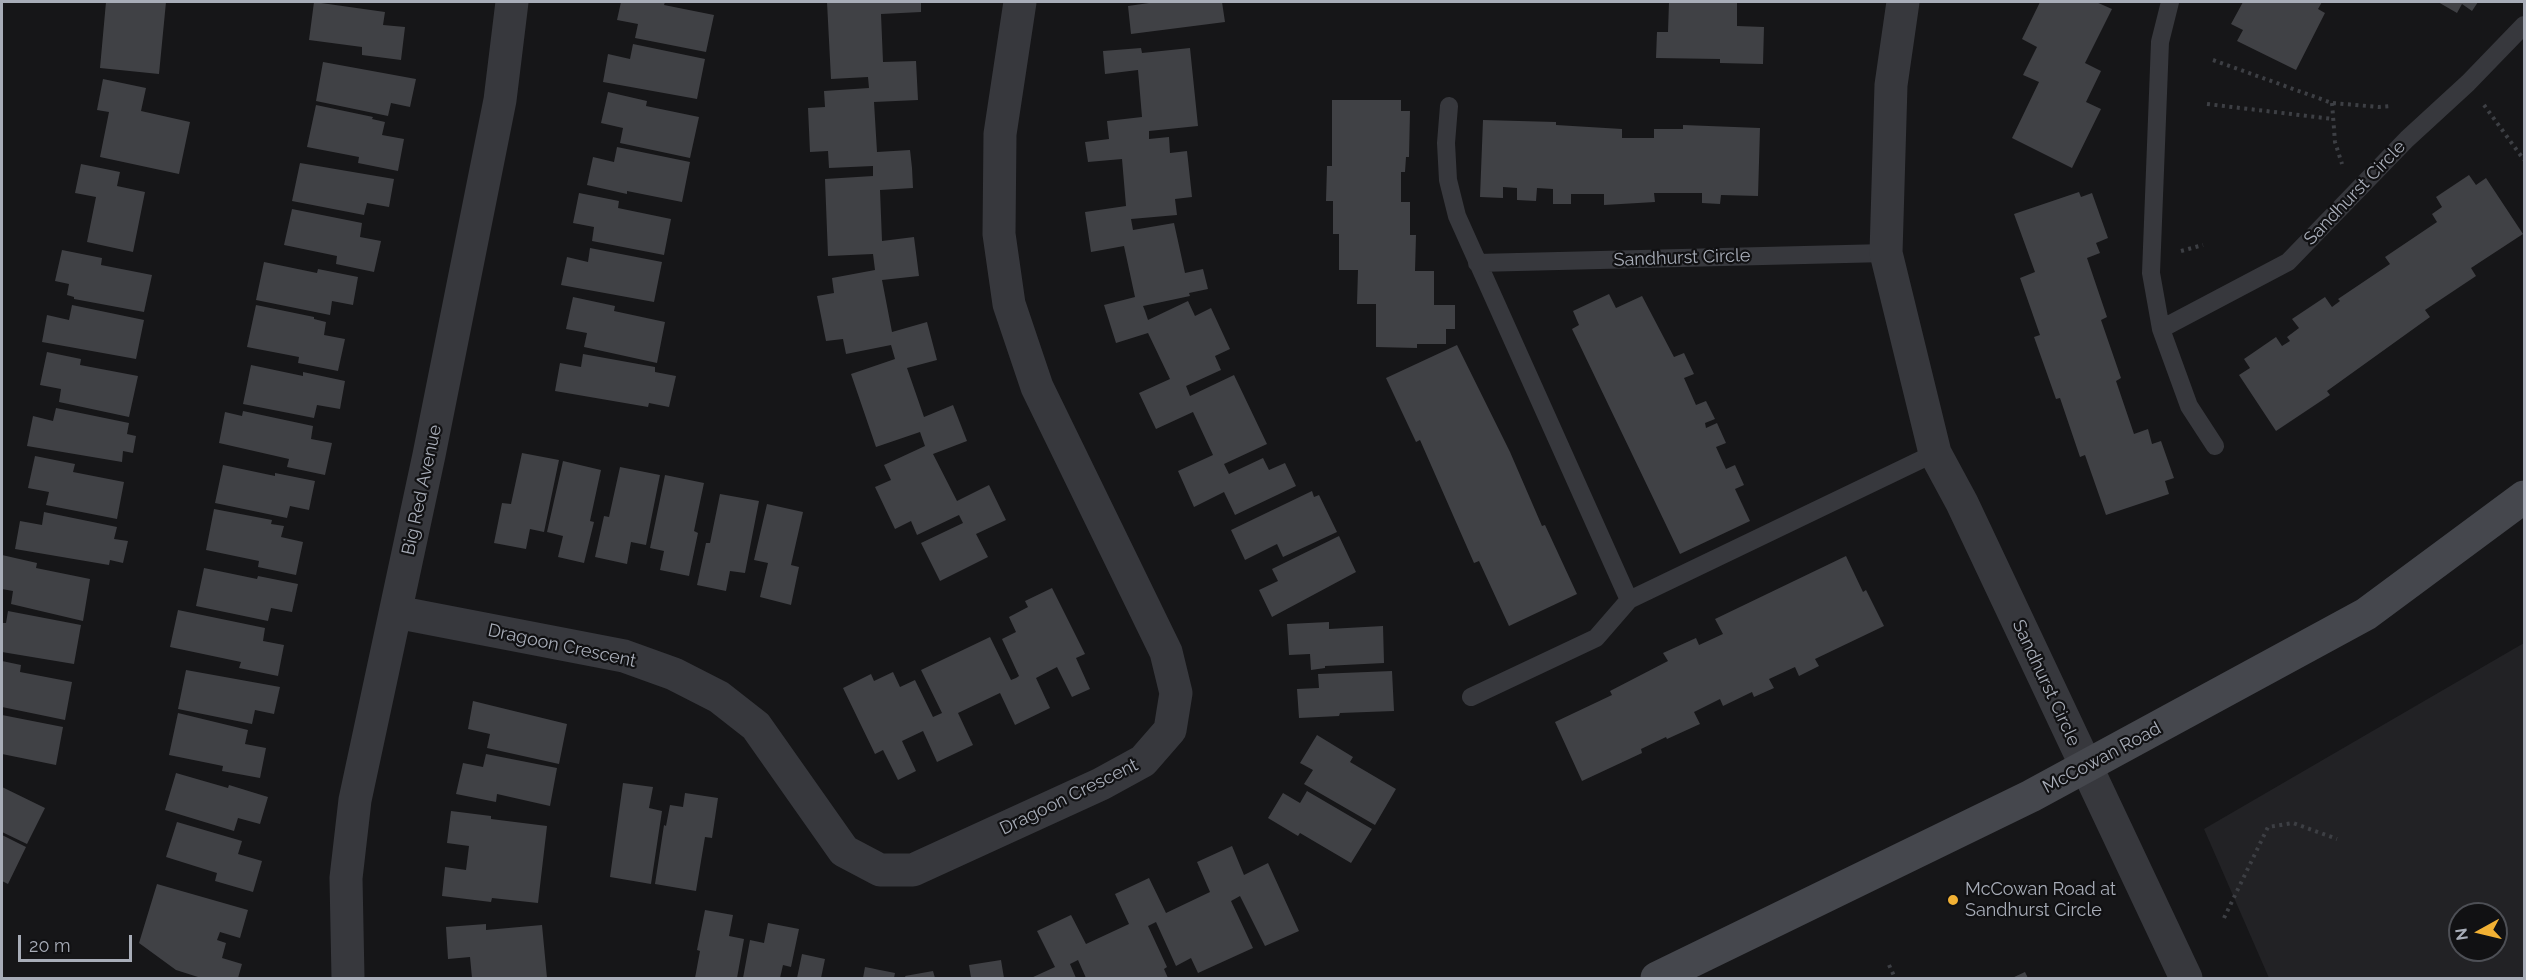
<!DOCTYPE html>
<html>
<head>
<meta charset="utf-8">
<style>
	body { margin:0 }
	#map { position:relative; width:2526px; height:980px; overflow:hidden; background:#161618; font-family:Raleway,sans-serif }
	canvas { display:block }
	.frame { position:absolute; inset:0; border:3px solid #a8adb8; pointer-events:none }
	.north { position:absolute; left:2448px; top:902px; width:60px; height:60px; box-sizing:border-box; background:#111113; border:2px solid #4d4f55; border-radius:50%; rotate:262deg; font-size:16px; font-weight:700; line-height:24px; text-align:center; color:#a8adb8 }
	.north::after { content:''; display:block; margin:auto; width:21px; height:27px; background:#f2b134; clip-path:polygon(50% 0,100% 100%,50% 72%,0 100%) }
	.scale { position:absolute; left:18px; top:935px; width:114px; height:27px; box-sizing:border-box; border:3px solid #a8adb8; border-top:0; padding-left:8px; font-size:18px; line-height:21px; white-space:nowrap; color:#a8adb8; -webkit-text-stroke:4px #111113; paint-order:stroke }
</style>
</head>
<body>
<div id="map">
<canvas width="2526" height="980"></canvas>
<div class="frame"></div>
<div class="north">N</div>
<div class="scale">20 m</div>
</div>
<script>
const ctx = document.querySelector('canvas').getContext('2d');
ctx.lineJoin = 'round';
function paint(path, color) { ctx.fillStyle = color; ctx.fill(path, 'evenodd'); }
const shape = rows => new Path2D(rows.map(r => 'M' + r).join(''));
function stroke(path, color, width, dash) { ctx.strokeStyle = color; ctx.lineWidth = width; ctx.lineCap = dash ? 'butt' : 'round'; ctx.setLineDash(dash || []); ctx.stroke(path); }
function drawText(font, color, halo, rows, align = 'center') {
  ctx.font = font + ' Raleway,sans-serif'; ctx.lineWidth = 4.5; ctx.setLineDash([]); ctx.textBaseline = 'middle'; ctx.strokeStyle = halo; ctx.fillStyle = color; for (const [text, x, y, turn = 0] of rows) {
    ctx.save(); ctx.translate(x, y); ctx.rotate((+turn || 0) * Math.PI / 180); ctx.textAlign = isNaN(turn) ? turn : align; if (halo) ctx.strokeText(text, 0, 0); ctx.fillText(text, 0, 0); ctx.restore();
  }
}
paint(shape([
	[2524,643,2524,978,2269,978,2204,829],
	[2460,914,2496,914,2496,950,2460,950]
]), '#222225');
paint(shape([
	[106,2,166,2,159,74,100,68],
	[314,2,385,12,383,25,405,27,401,60,362,55,362,47,309,40],
	[621,2,665,2,664,5,714,15,706,52,635,38,638,24,617,20],
	[827,2,921,2,921,12,881,14,883,62,916,61,918,100,874,102,877,152,910,150,912,168,913,188,880,190,882,241,914,237,919,276,882,280,892,332,927,322,937,360,907,368,924,417,953,405,967,441,933,454,957,501,989,485,1006,520,976,534,988,557,940,581,921,543,963,523,959,515,917,535,911,521,895,529,875,487,891,480,884,465,925,446,920,432,876,447,851,374,895,359,891,345,846,354,843,339,826,341,817,296,834,293,832,278,875,270,873,254,828,256,825,179,873,176,873,166,829,168,828,151,810,152,808,108,825,107,824,91,869,88,868,77,831,79],
	[1149,2,1222,2,1225,22,1131,34,1128,6,1149,3],
	[1669,2,1737,2,1737,26,1764,27,1763,64,1720,63,1720,59,1656,58,1657,32,1668,32],
	[2040,2,2096,2,2112,9,2085,63,2101,71,2086,102,2101,109,2072,168,2012,138,2039,82,2023,75,2037,47,2022,39],
	[2243,2,2322,2,2318,9,2325,13,2296,70,2237,41,2243,30,2231,24],
	[2438,2,2478,2,2472,11,2462,4,2457,13],
	[633,44,705,59,697,99,603,82,608,54,630,59],
	[1141,48,1142,53,1190,48,1198,126,1149,131,1149,139,1169,137,1170,153,1187,151,1192,197,1175,199,1177,215,1131,219,1133,230,1174,223,1185,273,1203,269,1208,289,1189,293,1190,296,1143,306,1145,311,1148,320,1188,301,1195,316,1211,308,1230,349,1215,356,1221,370,1186,386,1190,396,1234,375,1267,444,1224,464,1229,474,1263,458,1269,470,1285,463,1296,486,1235,515,1224,492,1194,507,1178,471,1213,455,1193,412,1156,429,1139,393,1170,379,1148,333,1116,343,1104,305,1135,297,1124,246,1091,252,1085,212,1126,206,1122,159,1088,162,1085,142,1109,139,1107,121,1142,117,1138,70,1105,74,1103,51],
	[323,62,416,79,410,107,391,103,388,116,316,101],
	[103,79,146,88,141,111,190,122,179,174,100,157,109,112,97,110],
	[608,92,647,101,646,106,699,117,690,158,620,143,623,128,601,123],
	[1332,100,1401,100,1401,111,1410,111,1409,157,1406,157,1405,172,1401,172,1401,202,1410,202,1410,235,1416,235,1415,271,1434,271,1434,305,1455,305,1455,329,1446,329,1446,344,1417,344,1417,348,1376,347,1376,304,1357,304,1358,270,1339,270,1339,234,1333,234,1333,201,1326,201,1327,166,1332,166],
	[316,105,373,117,372,119,385,122,382,135,404,139,398,171,358,163,359,157,307,147],
	[1483,120,1556,122,1556,125,1622,129,1622,138,1654,138,1654,129,1683,129,1683,125,1760,128,1758,196,1721,195,1720,204,1702,203,1702,193,1654,193,1655,202,1604,205,1604,194,1571,194,1571,204,1553,204,1553,189,1537,188,1536,201,1517,200,1517,188,1503,187,1503,198,1480,197],
	[617,147,690,162,682,202,627,191,627,194,587,185,593,157,614,162],
	[300,163,394,179,389,207,367,203,364,215,292,201],
	[81,164,120,172,117,186,145,192,133,252,87,242,96,197,75,193],
	[2469,175,2476,185,2486,178,2523,234,2471,268,2476,276,2425,310,2430,317,2327,391,2330,395,2276,431,2239,375,2250,368,2244,359,2276,337,2282,346,2290,341,2287,337,2299,328,2292,319,2325,297,2332,307,2340,301,2338,299,2390,264,2385,257,2437,222,2432,214,2442,207,2436,197],
	[2079,192,2081,197,2092,193,2108,238,2096,243,2100,253,2087,258,2107,317,2101,320,2121,378,2116,381,2134,434,2148,429,2152,444,2161,441,2174,478,2165,481,2169,494,2106,515,2085,455,2080,457,2060,398,2056,399,2034,337,2040,335,2020,278,2035,272,2014,214],
	[579,193,619,201,618,208,671,219,664,255,592,241,594,227,573,223],
	[292,209,362,223,360,237,381,241,374,272,336,264,337,256,284,245],
	[590,248,662,262,654,302,561,285,567,257,588,262],
	[62,250,102,258,101,265,152,275,144,312,74,299,74,297,67,295,69,284,55,281],
	[264,262,317,273,318,269,358,277,353,305,332,301,330,315,256,300],
	[1609,294,1616,308,1642,296,1674,357,1684,353,1694,374,1684,378,1696,405,1706,401,1715,419,1705,423,1706,428,1717,423,1726,443,1716,447,1726,469,1735,465,1744,485,1735,489,1750,521,1680,554,1572,329,1579,325,1573,311],
	[573,297,615,306,614,311,665,322,657,363,584,347,587,333,566,329],
	[72,305,144,320,136,359,42,342,47,315,69,320],
	[256,305,314,317,314,319,326,322,324,335,345,339,338,371,298,363,299,357,247,347],
	[1457,345,1510,452,1542,526,1545,525,1577,594,1509,626,1479,561,1474,563,1420,440,1416,442,1386,378],
	[47,352,81,359,80,365,138,376,129,417,59,402,61,389,40,385],
	[583,354,655,367,655,372,676,376,669,407,649,403,648,407,555,391,560,363,581,367],
	[251,365,303,376,303,372,345,381,340,409,317,405,314,418,243,404],
	[56,408,129,423,127,434,136,436,133,453,123,451,122,462,27,446,33,416,53,421],
	[243,411,313,426,311,439,332,443,325,475,287,467,289,459,219,443,225,412,242,416],
	[522,453,559,460,544,532,530,529,526,549,494,543,502,503,511,504],
	[35,456,75,464,73,472,124,482,117,519,46,505,49,492,28,488],
	[563,461,601,470,590,521,594,522,584,563,558,557,563,536,547,532],
	[223,465,275,476,275,473,315,481,309,510,290,506,287,518,215,503],
	[620,467,660,475,646,545,631,542,627,564,595,557,604,516,609,517],
	[665,475,704,483,694,531,698,533,689,576,660,570,664,551,650,548],
	[1312,491,1314,497,1319,495,1337,532,1283,557,1277,544,1245,560,1231,530],
	[720,494,759,501,745,573,730,571,726,591,697,585,706,543,710,543],
	[767,504,803,512,791,565,799,567,791,605,760,597,768,563,754,560],
	[214,509,272,520,271,524,284,526,281,537,303,542,296,575,258,567,259,561,206,550],
	[44,512,117,527,114,539,128,541,123,563,110,560,109,565,15,549,20,521,42,525],
	[1339,536,1356,572,1272,617,1259,590,1278,581,1272,569],
	[2,555,37,563,36,568,90,579,83,621,11,604,13,591,2,589],
	[1846,556,1863,592,1866,590,1884,626,1815,659,1819,666,1799,676,1795,667,1769,679,1774,688,1754,697,1752,692,1723,706,1720,699,1694,712,1700,724,1667,739,1666,737,1641,749,1642,753,1582,781,1555,722,1612,695,1610,691,1668,661,1663,653,1696,638,1699,645,1723,634,1715,619],
	[204,568,257,579,258,576,298,584,292,612,271,608,268,621,196,606],
	[1052,588,1085,654,1076,658,1090,689,1072,697,1057,667,1036,678,1050,708,1015,725,1000,693,958,713,973,745,937,762,923,731,902,741,916,771,898,780,883,750,875,754,843,688,871,674,874,681,893,672,900,687,915,680,933,717,942,713,921,670,990,637,1011,680,1016,678,1019,676,1002,639,1016,632,1009,617,1028,607,1025,601],
	[178,610,265,628,263,641,284,645,278,676,239,668,241,662,170,647],
	[8,611,81,625,74,664,2,652,2,623,6,623],
	[1329,622,1329,629,1383,626,1384,663,1325,666,1325,668,1311,670,1310,654,1289,655,1287,624],
	[2,661,21,665,20,672,72,682,65,720,2,707],
	[186,670,280,687,274,714,255,710,252,724,178,709],
	[1392,671,1394,711,1340,713,1339,716,1299,718,1297,689,1319,688,1318,674],
	[473,701,567,724,559,764,487,748,490,734,468,729],
	[178,713,248,730,245,744,266,748,260,778,222,771,223,766,169,755],
	[2,715,63,727,56,765,2,754],
	[1317,735,1353,757,1350,762,1396,789,1375,825,1304,784,1313,770,1300,763],
	[486,754,557,768,550,806,497,794,496,802,456,794,463,763,483,767],
	[176,773,228,788,229,785,268,797,260,824,238,818,234,831,165,810],
	[623,783,653,787,649,808,662,811,651,884,610,877],
	[2,787,45,808,27,844,2,832],
	[1307,791,1372,829,1351,863,1300,833,1298,836,1268,818,1283,793,1300,803],
	[685,793,718,798,712,838,705,837,696,891,655,884,664,825,666,826,670,805,683,807],
	[451,811,491,816,491,819,547,826,538,903,492,898,491,902,442,896,445,867,466,870,469,846,447,843],
	[177,822,242,841,238,854,262,861,253,892,215,881,217,873,166,857],
	[2,835,26,847,8,884,2,881],
	[1232,846,1244,875,1268,863,1299,931,1265,946,1240,896,1231,901,1253,948,1198,973,1191,958,1176,966,1156,922,1148,926,1167,967,1164,969,1168,978,1086,978,1078,960,1070,964,1076,978,1031,978,1055,967,1037,931,1071,915,1086,944,1129,924,1115,894,1149,878,1166,913,1210,892,1197,862],
	[157,884,248,910,240,938,220,932,217,940,226,943,222,958,242,964,238,978,197,978,198,977,176,970,139,943],
	[705,910,733,915,729,936,744,939,737,978,695,978,700,951,697,950],
	[768,923,799,929,791,967,783,965,780,978,743,978,750,940,764,943],
	[486,924,486,930,542,925,547,978,472,978,470,957,448,959,446,927],
	[802,954,825,959,821,978,797,978],
	[1001,960,1004,978,971,978,969,965],
	[865,967,895,973,894,978,863,978],
	[933,971,935,978,906,978,905,976],
	[2025,972,2028,978,2012,978]
]), '#404145');
stroke(shape([
	[2213,60,2332,103,2379,107,2391,106],
	[2332,103,2335,142,2342,164],
	[2207,104,2333,119],
	[2484,105,2524,160],
	[2181,251,2203,245],
	[2224,918,2268,827,2293,823,2337,839],
	[1889,965,1895,978]
]), '#3d3f44', 4, [3, 4.5]);
stroke(shape([
	[2170,2,2160,42,2151,273,2161,329,2189,406,2215,446],
	[1449,106,1446,143,1448,180,1457,216,1629,600],
	[1477,263,1886,253],
	[2161,329,2288,262,2407,139,2468,83,2524,25],
	[1471,697,1596,638,1629,600,1935,453]
]), '#37383d', 18);
stroke(shape([
	[396,612,624,656,674,674,719,697,756,726,844,851,880,870,913,870,1101,784,1143,761,1170,730,1176,693,1166,652,1037,387,1009,304,999,234,1000,134,1020,2],
	[348,978,346,878,355,800,429,455,500,100,512,2]
]), '#37383d', 33);
stroke(shape([
	[1903,2,1891,85,1886,253,1935,453,1962,503,2186,978]
]), '#37383d', 33);
stroke(shape([
	[1657,978,2031,796,2366,614,2524,497]
]), '#45474d', 33);
for (const [x, y, r, color] of [
	[1953,900,6,"#f2b134"]
]) { const dot = new Path2D(); dot.arc(x, y, r, 0, 2 * Math.PI); ctx.fillStyle = color; ctx.fill(dot); stroke(dot, '#111113', 2); }
drawText('18px', '#a8adb8', '#111113', [
	["Sandhurst Circle",2355,193,-46],
	["Sandhurst Circle",1682,258,-2],
	["Big Red Avenue",422,490,-78],
	["Dragoon Crescent",562,646,12],
	["Sandhurst Circle",2046,683,65],
	["McCowan Road",2102,758,-28],
	["Dragoon Crescent",1069,797,-26]
]);
drawText('18px', '#a8adb8', '#111113', [
	["McCowan Road at",1965,890],
	["Sandhurst Circle",1965,911]
], 'left');
</script>
</body>
</html>
